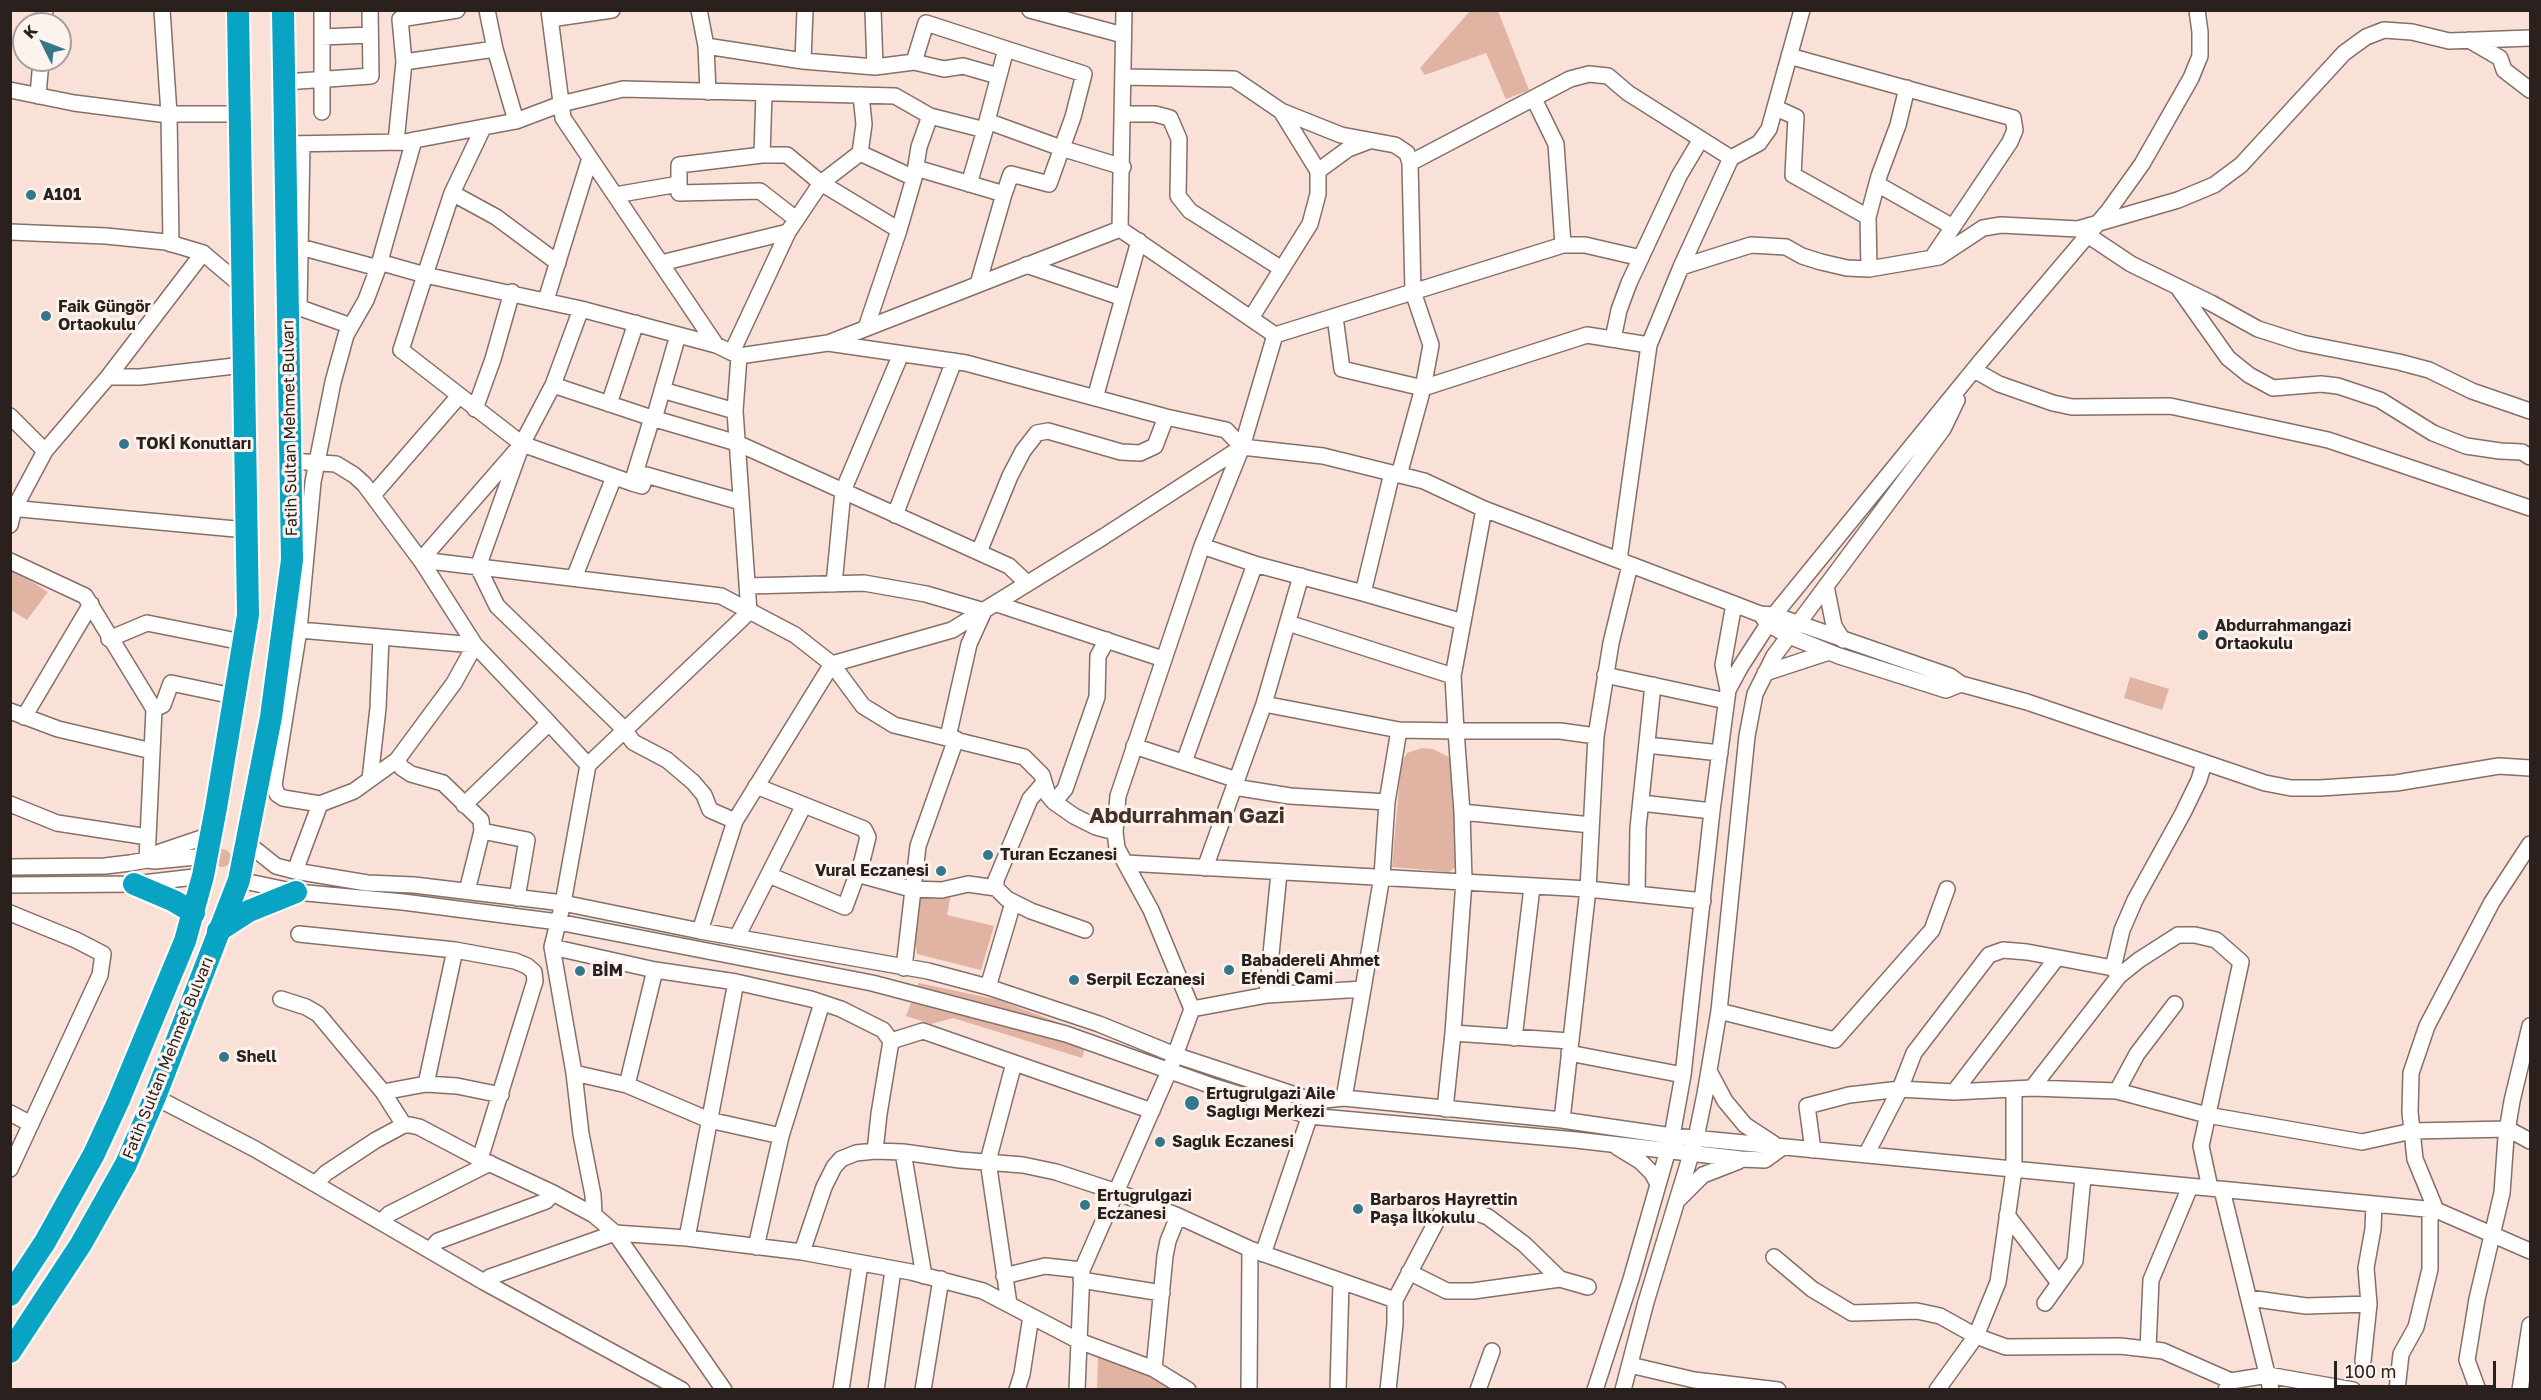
<!DOCTYPE html>
<html>
<head>
<meta charset="utf-8">
<style>
	body { margin:0 }
	#map { position:relative; width:2541px; height:1400px; overflow:hidden; background:#fae1d8; font-family:"Golos Text",sans-serif }
	canvas { display:block }
	.frame { position:absolute; inset:0; border:12px solid #2a211e; pointer-events:none }
	.north { position:absolute; left:12px; top:12px; width:60px; height:60px; box-sizing:border-box; background:#fcf2ee; border:2px solid #a89e9b; border-radius:50%; rotate:312deg; font-size:16px; font-weight:700; line-height:24px; text-align:center; color:#2a211e }
	.north::after { content:''; display:block; margin:auto; width:21px; height:27px; background:#347788; clip-path:polygon(50% 0,100% 100%,50% 72%,0 100%) }
	.scale { position:absolute; left:2334px; top:1361px; width:162px; height:27px; box-sizing:border-box; border:3px solid #2a211e; border-top:0; padding-left:8px; font-size:18px; line-height:21px; white-space:nowrap; color:#2a211e; -webkit-text-stroke:4px #fcf2ee; paint-order:stroke }
</style>
</head>
<body>
<div id="map">
<canvas width="2541" height="1400"></canvas>
<div class="frame"></div>
<div class="north">K</div>
<div class="scale">100 m</div>
</div>
<script>
const ctx = document.querySelector('canvas').getContext('2d');
ctx.lineJoin = 'round';
function paint(path, color) { ctx.fillStyle = color; ctx.fill(path, 'evenodd'); }
const shape = rows => new Path2D(rows.map(r => 'M' + r).join(''));
function stroke(path, color, width, dash) { ctx.strokeStyle = color; ctx.lineWidth = width; ctx.lineCap = dash ? 'butt' : 'round'; ctx.setLineDash(dash || []); ctx.stroke(path); }
function drawText(font, color, halo, rows, align = 'center') {
  ctx.font = font + ' "Golos Text",sans-serif'; ctx.lineWidth = 6; ctx.setLineDash([]); ctx.textBaseline = 'middle'; ctx.strokeStyle = halo; ctx.fillStyle = color; for (const [text, x, y, turn = 0] of rows) {
    ctx.save(); ctx.translate(x, y); ctx.rotate((+turn || 0) * Math.PI / 180); ctx.textAlign = isNaN(turn) ? turn : align; if (halo) ctx.strokeText(text, 0, 0); ctx.fillText(text, 0, 0); ctx.restore();
  }
}
paint(shape([
	[1470,11,1498,11,1529,90,1506,99,1486,53,1425,75,1420,68],
	[10,571,15,571,48,592,27,620,11,610],
	[2130,677,2169,689,2162,710,2124,698],
	[1422,748,1433,749,1453,759,1456,867,1449,872,1392,867,1401,764,1407,753],
	'213 858a9 9 0 1 1 18 0a9 9 0 1 1-18 0Z',
	[918,894,951,894,947,915,994,926,981,970,917,954,914,932],
	[919,983,999,1000,1089,1034,1082,1058,953,1018,931,1024,906,1016],
	[1098,1357,1138,1368,1171,1389,1097,1390]
]), '#e1b3a2');
const minor = shape([
	[162,10,169,114,171,244],
	[322,10,322,112],
	[487,10,495,49,516,121],
	[549,10,563,118,716,345,739,356,735,411,749,612,588,765,563,903,552,947],
	[699,10,706,46,708,92],
	[873,10,875,67],
	[1030,10,1123,35],
	[550,19,612,10],
	[44,24,45,10],
	[322,37,370,35],
	[2469,40,2500,58,2504,70,2530,90],
	[706,46,803,61,805,10],
	[1789,56,2013,118,2015,130,2010,142,1932,258],
	[803,61,875,67,914,62],
	[404,62,495,49],
	[1123,77,1234,79,1281,111,1318,171,1318,194,1310,224,1251,318],
	[285,82,371,76,370,10],
	[10,90,74,103,160,114,239,114],
	[38,96,41,60],
	[1534,99,1556,144,1563,245],
	[1776,108,1796,117,1793,175,1868,217],
	[1281,111,1341,135,1395,145,1407,153,1410,163],
	[1123,114,1155,114,1170,118,1179,139,1178,196,1190,211,1282,269],
	[987,121,1006,49,926,23,914,62,944,69,963,66,998,76],
	[483,128,452,193,425,275,581,309,553,385,522,444,478,567,497,606,624,729,633,742,667,760,693,782,704,795,710,810,735,821],
	[414,140,378,268,366,300,346,335,333,382,313,482,299,630,274,785,277,794,283,798,320,804,354,791,397,760,454,683,475,645],
	[396,142,404,62,400,19,457,10],
	[286,144,404,142,516,121,561,104,623,89,895,96,930,116,985,130,987,121,1061,148,1123,167],
	[860,153,864,124,861,95],
	[762,155,679,165,679,193,760,191,796,219],
	[1731,158,1759,143,1769,129,1802,10],
	[916,168,1004,194,978,284],
	[1318,171,1348,149,1369,141],
	[914,178,919,147,930,116],
	[969,184,985,130],
	[1877,184,1953,227],
	[452,193,496,217,558,263],
	[1004,194,1011,174,1049,184,1073,117,1084,74,1006,49],
	[615,195,679,184],
	[1120,229,1124,10],
	[2080,230,2131,264,2211,303,2258,329,2302,343,2399,362,2429,370,2472,391,2530,411],
	[10,232,106,236,166,242,203,253],
	[293,245,378,268],
	[379,262,425,275,401,350,522,444,632,483,652,418,737,443,1009,566,1027,583],
	[661,263,788,232,821,183,787,155,762,155,764,93],
	[1026,265,1123,298],
	[1681,267,1751,245,1786,247,1802,256,1821,262,1847,268,1869,269,1939,257,1983,228,2001,225,2078,229,2178,200,2214,185,2241,165,2344,53,2366,37,2384,30,2412,32,2449,41,2530,38],
	[1869,269,1868,217,1879,176,1898,125,1907,88],
	[2179,289,2228,358,2249,375,2273,388,2321,384,2338,386,2380,400,2433,433,2466,446,2500,451,2522,452,2530,457],
	[546,300,590,158],
	[292,305,351,326],
	[299,308,302,144],
	[581,309,716,345],
	[1335,317,1342,369,1423,388,1587,335,1649,345],
	[866,328,899,230,821,183,860,153,914,178,899,230],
	[1613,339,1619,310,1629,283,1679,176,1701,139],
	[831,342,1120,229,1275,335,1563,245,1585,245,1641,258],
	[732,352,788,232],
	[739,356,828,343,966,363,1166,417,1226,430,1242,447,1202,546,1118,796,1115,832,1117,848,1151,910,1192,1009,1170,1069,1082,1270,1077,1390],
	[1974,370,1999,384,2053,403,2072,407,2170,406,2328,440,2530,508],
	[108,377,203,253,242,286],
	[553,385,652,418],
	[662,390,735,411],
	[1095,398,1139,241],
	[609,404,636,323],
	[475,409,493,359,512,292],
	[10,416,45,451],
	[654,419,678,335],
	[1242,447,1275,335],
	[290,461,336,464,354,475,364,484,422,562,475,645,549,723,464,805],
	[1392,473,1363,593,1463,622],
	[1399,475,1423,388,1431,345,1413,292,1410,163,1570,79,1589,74,1608,76,1628,93,1731,158,1681,267,1649,345,1619,560],
	[632,483,642,486,646,475,741,502],
	[373,495,459,396],
	[10,508,246,530],
	[895,515,954,361],
	[10,525,14,509,45,451,108,377,140,377,243,365],
	[1202,546,1258,565,1363,593],
	[979,552,1010,476,1023,451,1037,433,1048,431,1121,452,1140,453,1155,446,1166,417],
	[421,560,721,596,795,635,832,664,863,706,894,725,1024,757,1042,775,1048,795,1054,802,1074,816,1096,827,1115,832],
	[421,560,515,452],
	[10,561,85,596,154,709,147,860,155,861,206,856],
	[1301,576,1264,704,1399,730,1456,731,1453,676,1484,509],
	[574,578,614,477],
	[834,584,843,491,901,354],
	[747,586,864,583,926,594,984,611,969,644,948,737],
	[1826,586,1834,626,1843,640],
	[997,604,1163,659],
	[1734,604,1760,614,1774,615,1950,676,1961,684,2027,702,2265,783,2291,788,2320,788,2396,783,2499,766,2530,768],
	[1762,616,1768,624,1789,636,1839,656,1946,690,1961,684],
	[1288,623,1453,676],
	[299,630,475,645],
	[109,639,147,623,242,642],
	[1765,673,1829,652],
	[1605,675,1726,701],
	[154,709,163,705,171,683,233,696],
	[10,711,58,729,152,751],
	[24,717,91,604],
	[549,723,588,765],
	[1647,745,1720,753],
	[1134,746,1237,780],
	[397,760,402,768,411,774,443,783,481,820,482,831,467,891],
	[1184,762,1255,564],
	[370,779,378,708,381,637],
	[1043,784,1030,799,996,880,996,888,1007,899,1031,911,1085,930],
	[1234,787,1290,796,1387,802],
	[1054,802,1065,789,1097,697,1098,656,1107,640],
	[1641,803,1712,811],
	[10,804,57,823,148,837],
	[1462,812,1591,825],
	[482,831,527,840,517,898],
	[246,842,276,866,295,871,367,883,414,885,563,903,700,931,928,971,988,987,1099,1024,1175,1055,1314,1101,1344,1098,1562,1120,1672,1136,2436,1210,2530,1251],
	[1126,863,1588,889,1703,901],
	[10,867,105,866,130,863,147,860,160,852,210,835],
	[1205,868,1264,704],
	[295,871,320,804],
	[857,874,911,889,942,890,968,884,996,888],
	[769,875,845,907,862,861,868,837,864,829,804,805],
	[239,880,296,892,403,902,558,922,872,983,1066,1034,1215,1087,1309,1116,1576,1140,1741,1159,1765,1160,1783,1147],
	[10,885,134,884,203,876],
	[1637,893,1638,828,1653,685],
	[10,913,76,940,103,954,100,975,10,1169],
	[700,931,735,821,832,664,952,630,1103,537,1242,447,1323,456,1424,481,1484,509,1734,604,1723,665,1728,690],
	[299,934,455,950,515,961,527,966,534,972,535,981,480,1159],
	[737,937,804,805,756,786],
	[904,968,918,846,956,739],
	[2113,968,2122,930,2135,900,2183,813,2199,780,2204,763],
	[988,987,1013,903],
	[1267,995,1279,873],
	[281,999,306,1007,318,1014,383,1092,404,1125],
	[1192,1009,1267,995,1363,989,1382,876,1387,802,1399,730],
	[1719,1011,1835,1040,1932,930,1947,889],
	[1453,1033,1570,1041],
	[1514,1038,1532,887],
	[1569,1053,1683,1075],
	[1709,1071,1725,1101,1745,1125,1774,1144],
	[574,1073,627,1085,709,1120,781,1136],
	[426,1084,455,950],
	[627,1085,655,970],
	[2032,1088,2119,976,2139,960,2178,935,2195,935,2216,940,2241,962,2201,1146,2210,1188],
	[2117,1091,2137,1054,2175,1004],
	[383,1092,426,1084,457,1086,501,1095],
	[1954,1092,2056,959],
	[155,1097,255,1149,484,1282,682,1390],
	[1344,1098,1363,989],
	[1445,1109,1453,1033,1464,881,1462,812,1456,731,1560,731,1596,736],
	[10,1113,31,1124],
	[1562,1120,1588,889,1596,736,1611,643,1630,565],
	[1617,1147,1640,1161,1652,1173,1658,1184],
	[1813,1150,1807,1106,1849,1095,1900,1089,1954,1092,2032,1088,2117,1091,2207,1115,2362,1142,2412,1131,2508,1129,2530,1141],
	[875,1151,879,1114,891,1041],
	[903,1152,924,1276],
	[1866,1155,1900,1089,1914,1053,1989,955,2003,950,2027,952,2113,968,2119,976],
	[315,1184,326,1173,376,1140,404,1125,410,1125,419,1127,480,1159,553,1193,594,1215,615,1233,724,1390],
	[2222,1190,2271,1390],
	[1679,1199,1703,1175,1739,1161],
	[2436,1210,2415,1159,2410,1112,2411,1073,2427,1026,2492,902,2530,844],
	[594,1215,593,1195,581,1134,574,1073,552,947,655,970,736,982,811,999,841,1009,883,1030,891,1041,923,1031,1152,1111],
	[2007,1215,2059,1283],
	[381,1222,389,1214,490,1163],
	[687,1238,736,982],
	[756,1247,781,1136,822,1003],
	[430,1250,438,1241,546,1201,553,1193],
	[802,1252,824,1187,834,1167,841,1159,856,1153,875,1151,903,1152,960,1160,1023,1165,1056,1172,1117,1192,1178,1216,1250,1249,1395,1300],
	[1263,1254,1312,1109],
	[1774,1257,1812,1289,1852,1313,1917,1311,1940,1316,1976,1336,2006,1347,2120,1346,2163,1351,2231,1381,2226,1390],
	[1409,1272,1447,1291,1473,1291,1560,1279],
	[1004,1276,1045,1266,1082,1270],
	[1081,1280,1162,1293],
	[484,1282,490,1277,615,1233,687,1238,802,1252,911,1272,983,1291,1079,1341,1154,1369,1188,1390],
	[2249,1298,2306,1306,2369,1304,2366,1268,2373,1229,2374,1204],
	[2045,1303,2075,1261,2083,1177],
	[1009,1304,988,1161,1014,1063],
	[2148,1349,2151,1280,2190,1187],
	[2363,1361,2369,1304],
	[1630,1365,1694,1380,1778,1390],
	[1154,1369,1165,1256,1168,1241,1178,1216],
	[2231,1381,2268,1375,2353,1390],
	[841,1390,860,1264],
	[876,1390,893,1270],
	[923,1390,941,1279],
	[1017,1390,1022,1374,1031,1316],
	[1249,1390,1250,1249],
	[1338,1390,1341,1282],
	[1388,1390,1395,1324,1395,1300,1444,1207,1470,1210,1488,1217,1524,1244,1560,1279,1588,1287],
	[1478,1390,1492,1351],
	[1595,1390,1631,1279,1672,1136,1683,1075,1712,811,1728,690,1741,666,1774,615,1981,361,2109,210,2142,164,2191,78,2200,56,2200,32,2197,10],
	[1623,1390,1646,1302,1696,1138,1705,1094,1719,1011,1747,736,1755,694,1774,656,1943,429,1957,400],
	[1937,1390,1976,1336,1998,1282,2014,1170,2014,1089],
	[2397,1390,2401,1354,2416,1327,2430,1269,2430,1209],
	[2478,1390,2467,1360,2477,1299,2502,1193,2506,1137,2512,1101,2530,1026],
	[2520,1390,2530,1325]
]);
const highway = shape([
	[134,884,174,901,194,913],
	[218,931,249,911,296,892],
	[10,1295,45,1242,94,1154,118,1102,185,941,203,876,216,808,248,615,238,10],
	[10,1352,81,1244,126,1164,155,1097,239,880,271,717,292,560,283,10]
]);
stroke(minor, '#856f67', 18);
stroke(highway, '#fff', 26);
stroke(minor, '#fff', 15);
stroke(highway, '#09a4c3', 22);
for (const [x, y, r, color] of [
	[31,195,6,"#347788"],
	[46,316,6,"#347788"],
	[124,444,6,"#347788"],
	[2203,635,6,"#347788"],
	[988,855,6,"#347788"],
	[941,871,6,"#347788"],
	[1229,970,6,"#347788"],
	[580,971,6,"#347788"],
	[1074,980,6,"#347788"],
	[224,1057,6,"#347788"],
	[1192,1103,8,"#347788"],
	[1160,1142,6,"#347788"],
	[1085,1205,6,"#347788"],
	[1358,1209,6,"#347788"]
]) { const dot = new Path2D(); dot.arc(x, y, r, 0, 2 * Math.PI); ctx.fillStyle = color; ctx.fill(dot); stroke(dot, '#fcf2ee', 2); }
drawText('bold 16px', '#2a211e', '#fcf2ee', [
	["A101",43,195],
	["Faik Güngör",58,307],
	["Ortaokulu",58,325],
	["TOKİ Konutları",136,444],
	["Abdurrahmangazi",2215,626],
	["Ortaokulu",2215,644],
	["Turan Eczanesi",1000,855],
	["Vural Eczanesi",929,871,"right"],
	["Babadereli Ahmet",1241,961],
	["Efendi Cami",1241,979],
	["BİM",592,971],
	["Serpil Eczanesi",1086,980],
	["Shell",236,1057],
	["Ertuğrulgazi Aile",1206,1094],
	["Sağlığı Merkezi",1206,1112],
	["Sağlık Eczanesi",1172,1142],
	["Ertuğrulgazi",1097,1196],
	["Eczanesi",1097,1214],
	["Barbaros Hayrettin",1370,1200],
	["Paşa İlkokulu",1370,1218]
], 'left');
drawText('16px', '#2a211e', '#fcf2ee', [
	["Fatih Sultan Mehmet Bulvarı",290,428,-91],
	["Fatih Sultan Mehmet Bulvarı",168,1058,-68]
]);
drawText('bold 22px', '#43312a', '#fcf2ee', [
	["Abdurrahman Gazi",1187,816]
]);
</script>
</body>
</html>
